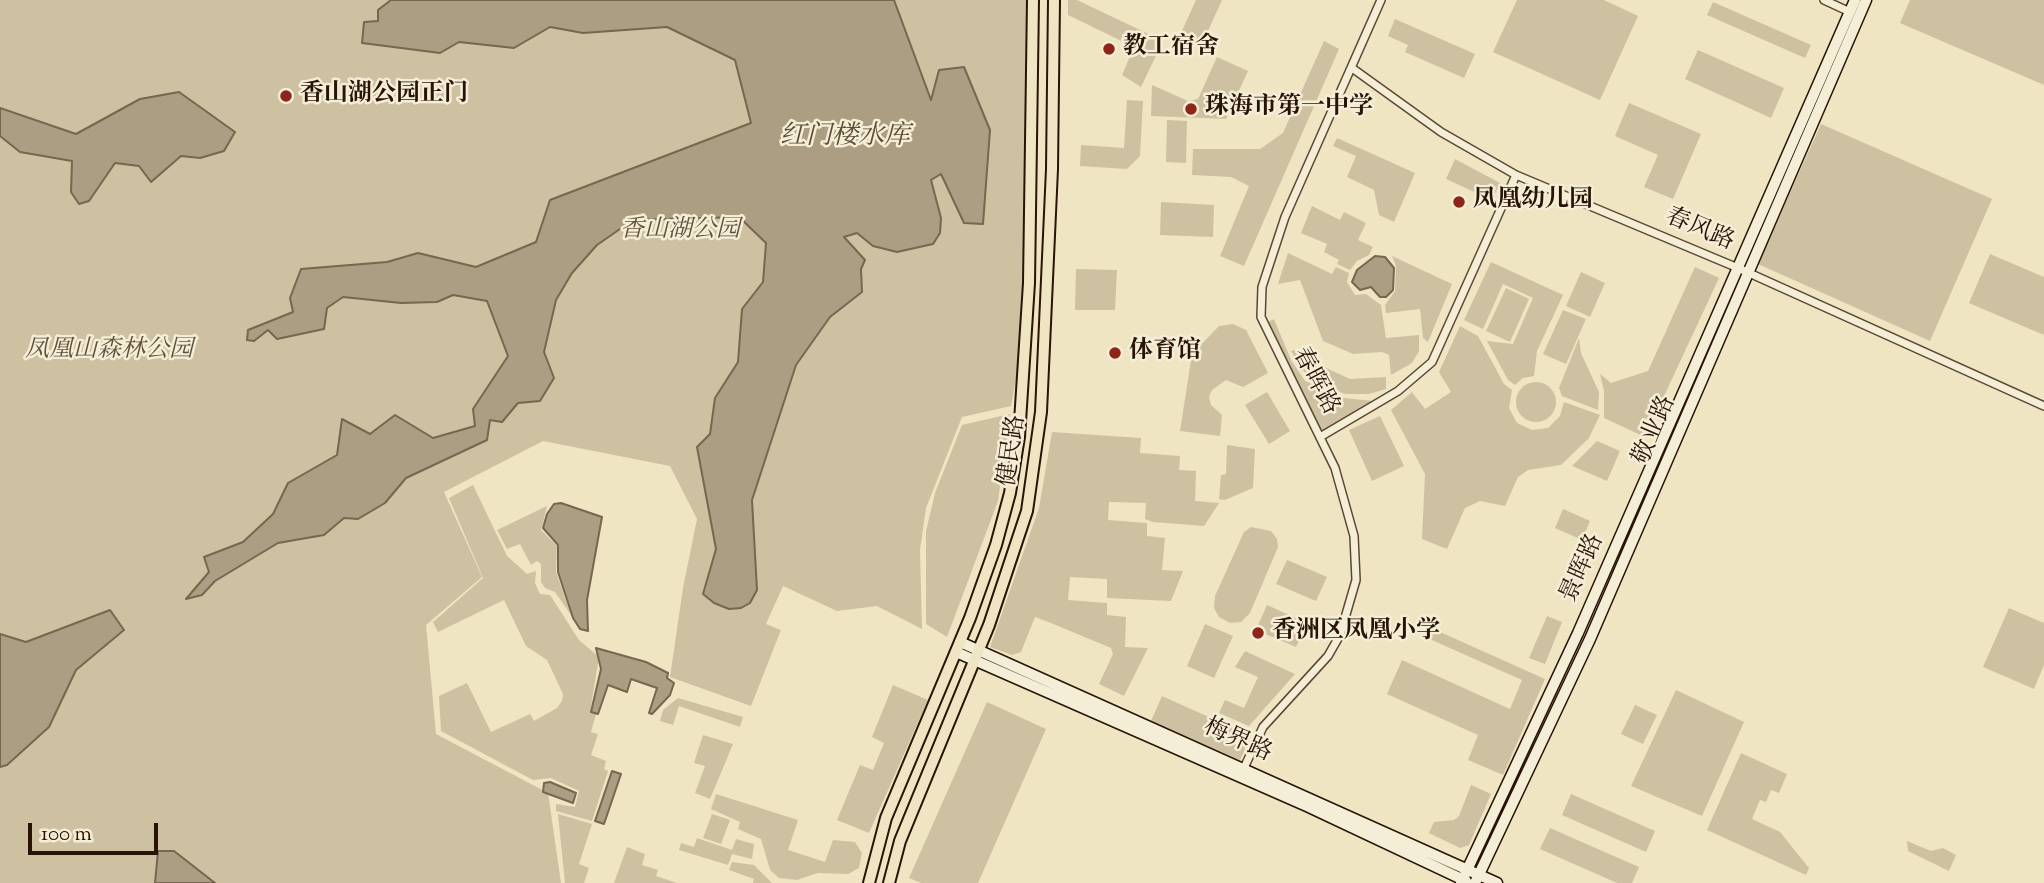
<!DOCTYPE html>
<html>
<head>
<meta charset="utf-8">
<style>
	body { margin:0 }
	#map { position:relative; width:2044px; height:883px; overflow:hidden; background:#efe5c2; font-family:"Sorts Mill Goudy",serif }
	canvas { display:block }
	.scale { position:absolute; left:28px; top:823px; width:130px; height:32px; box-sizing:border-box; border:4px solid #281305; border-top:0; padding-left:9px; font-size:21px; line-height:24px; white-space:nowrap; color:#281305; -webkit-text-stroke:5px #f5eed7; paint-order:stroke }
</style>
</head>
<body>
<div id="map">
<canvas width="2044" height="883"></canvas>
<div class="scale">100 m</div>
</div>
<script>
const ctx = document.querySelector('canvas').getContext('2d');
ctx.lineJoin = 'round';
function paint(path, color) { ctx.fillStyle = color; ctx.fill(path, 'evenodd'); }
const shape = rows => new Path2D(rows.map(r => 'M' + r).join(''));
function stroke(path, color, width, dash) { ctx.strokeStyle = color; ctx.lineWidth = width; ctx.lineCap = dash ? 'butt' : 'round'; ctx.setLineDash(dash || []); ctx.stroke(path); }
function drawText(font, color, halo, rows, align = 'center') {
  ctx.font = font + ' "Sorts Mill Goudy","Noto Serif SC",serif'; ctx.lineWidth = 5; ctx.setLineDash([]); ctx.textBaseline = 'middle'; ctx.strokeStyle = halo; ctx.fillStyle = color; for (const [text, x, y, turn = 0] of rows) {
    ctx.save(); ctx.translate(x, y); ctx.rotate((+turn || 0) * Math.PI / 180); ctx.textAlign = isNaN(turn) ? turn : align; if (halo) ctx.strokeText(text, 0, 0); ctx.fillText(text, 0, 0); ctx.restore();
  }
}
paint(shape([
	[0,0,1033,0,1026,323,1011,406,962,417,926,508,920,550,922,629,877,606,837,611,783,586,766,624,781,630,751,706,670,677,683,588,697,519,670,466,543,441,444,492,482,577,426,625,436,734,548,793,561,883,215,883,174,851,158,851,155,883,0,883],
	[1068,0,1077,0,1163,41,1141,87,1122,75,1134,47,1068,15],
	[1196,0,1222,0,1203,42,1181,33],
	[1517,0,1604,0,1638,16,1600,100,1493,52],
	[1910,0,2044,0,2044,85,1900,23],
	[1713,2,1811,45,1805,58,1707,15],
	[1395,19,1475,54,1464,78,1405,52,1408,45,1388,36],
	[1324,41,1339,49,1244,266,1220,256,1249,186,1231,177,1192,175,1193,149,1260,149,1283,133],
	[1698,50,1784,88,1771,118,1685,79],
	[1217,57,1248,71,1226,119,1151,116,1152,85,1188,101,1198,99],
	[1127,100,1143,101,1140,156,1127,169,1080,166,1081,145,1124,148],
	[1629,103,1701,134,1673,199,1644,187,1658,155,1615,136],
	[1167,120,1187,121,1186,163,1166,162],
	[1821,124,1992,199,1930,341,1758,264],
	[1337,138,1415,173,1394,222,1379,215,1374,190,1347,177,1356,156,1333,146],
	[1455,159,1500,183,1492,200,1446,179],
	[1161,202,1214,205,1213,237,1160,235],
	[1312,206,1340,220,1344,212,1366,223,1358,240,1373,247,1369,255,1357,261,1350,270,1337,264,1339,260,1324,252,1327,244,1301,233],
	[1288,253,1332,274,1336,267,1349,273,1347,282,1355,295,1366,294,1381,305,1386,338,1419,335,1419,351,1412,363,1391,375,1389,355,1382,352,1353,354,1323,341,1300,280,1278,284],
	[1990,254,2044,277,2044,335,1969,303],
	[1392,256,1452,284,1428,342,1423,338,1420,309,1386,313,1385,305,1395,291,1396,266],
	[1491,262,1563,295,1537,351,1534,376,1523,378,1515,385,1508,380,1487,341,1513,344,1533,298,1503,284,1483,329,1464,320],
	[1695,267,1719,278,1645,437,1604,418,1604,391,1600,374,1611,383,1648,371],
	[1076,269,1117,270,1115,310,1075,310],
	[1581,272,1605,283,1590,317,1566,306],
	[1506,288,1529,299,1510,342,1486,331],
	[1563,310,1586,319,1566,364,1543,354],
	[1274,319,1291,360,1305,381,1344,398,1373,401,1322,431,1266,323],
	[1233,324,1246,330,1268,373,1243,387,1226,380,1212,390,1209,397,1211,405,1222,415,1220,436,1180,431,1192,354,1219,326],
	[1460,326,1478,336,1504,384,1512,390,1509,408,1517,423,1532,430,1548,428,1560,416,1564,402,1600,415,1589,438,1561,465,1528,470,1518,477,1505,506,1480,501,1465,508,1447,549,1422,539,1425,474,1391,410,1412,392,1425,409,1451,392,1439,372],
	[1579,338,1581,353,1599,392,1598,410,1562,396,1559,388],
	[1299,349,1311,361,1350,379,1386,377,1386,389,1369,394,1345,394,1327,387,1308,378,1291,351],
	'1516 402a20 20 0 1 1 40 0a20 20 0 1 1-40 0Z',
	[1267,392,1290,431,1269,444,1245,405],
	[1010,414,998,501,947,637,926,624,926,531,935,493,962,425],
	[1380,416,1404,466,1372,481,1349,430],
	[1052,432,1141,438,1140,453,1180,456,1179,470,1196,471,1195,501,1219,503,1204,526,1153,522,1145,519,1146,503,1109,502,1108,520,1147,523,1147,536,1165,538,1162,570,1183,571,1171,601,1107,598,1107,579,1070,577,1068,600,1107,603,1107,615,1126,617,1125,647,1148,648,1124,696,1099,684,1113,654,1111,648,1051,623,1035,617,1021,652,1012,655,990,647,1039,508],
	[1597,441,1620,451,1607,481,1572,466],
	[1227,445,1255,449,1253,488,1225,500,1219,499,1221,475,1226,474],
	[473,485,507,556,527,574,536,571,535,583,540,594,550,595,579,640,599,657,590,712,596,714,591,732,598,734,591,755,606,761,604,769,608,771,592,821,556,811,556,804,575,807,579,791,551,778,533,780,441,731,439,696,467,683,491,732,530,714,534,721,557,708,562,701,563,694,547,660,526,646,504,600,438,632,433,622,483,578,449,498],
	[547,506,541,530,557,546,556,572,571,615,555,592,545,588,541,582,541,564,537,561,531,565,520,544,507,549,497,530],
	[1563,509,1590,521,1582,540,1555,528],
	[1251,527,1271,531,1277,539,1278,547,1250,613,1241,622,1230,623,1219,617,1214,608,1215,596,1244,532],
	[1287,560,1327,577,1316,601,1276,584],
	[1267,605,1307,623,1296,647,1256,630],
	[2009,608,2044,623,2044,665,2034,689,1983,667],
	[1547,616,1562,622,1545,664,1529,658],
	[1420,623,1545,679,1503,775,1468,760,1478,735,1387,694,1402,660,1510,709,1522,680,1416,633],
	[1205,624,1233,636,1214,678,1187,666],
	[1245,651,1295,674,1249,726,1219,713,1225,700,1244,708,1258,677,1235,667],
	[893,685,928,700,869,833,837,820,860,765,873,770,884,743,872,737],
	[1676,690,1744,722,1702,816,1631,786],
	[1162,696,1251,736,1240,760,1151,721],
	[678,698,743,717,740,727,679,706,673,725,660,721,663,710],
	[987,702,1046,729,978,883,921,883,909,878],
	[1635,705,1657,715,1643,744,1621,734],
	[703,735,733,744,710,799,695,793,705,766,694,763],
	[1741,753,1787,774,1779,793,1771,790,1766,802,1760,800,1752,819,1780,832,1809,868,1806,875,1707,830],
	[1471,785,1491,794,1469,845,1460,848,1429,833,1434,822,1454,820,1459,816],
	[716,794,798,820,788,850,825,862,833,840,855,842,862,853,859,868,848,874,818,873,797,880,779,878,770,870,761,839,738,829,740,822,711,809],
	[1571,794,1655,831,1646,852,1562,815],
	[558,814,592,824,579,864,589,868,584,883,565,883],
	[712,814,730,820,721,844,703,838],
	[1550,828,1639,867,1632,883,1617,883,1540,849],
	[697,838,732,850,736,839,754,844,752,859,732,854,728,865,679,850,681,843,694,847],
	[1907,841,1931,851,1943,848,1956,855,1949,871,1908,851],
	[627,847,645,854,642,865,658,870,656,876,677,883,614,883],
	[732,862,754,865,772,883,753,883,754,879,729,870]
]), '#cdc1a2');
const water = shape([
	[391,0,894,0,931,100,939,70,964,67,990,130,983,224,964,223,941,174,931,180,941,218,940,233,933,244,897,252,873,246,857,233,844,237,865,260,861,269,862,292,830,317,796,365,752,500,757,590,750,603,741,608,729,609,714,603,703,594,716,549,697,447,710,434,715,398,738,362,742,309,763,282,766,243,739,217,633,220,597,245,572,273,556,300,544,352,554,378,540,401,518,403,502,422,490,420,487,440,406,478,385,503,358,519,344,518,324,535,278,543,215,581,202,595,186,599,209,572,204,557,243,542,273,514,288,483,337,455,342,419,370,434,395,415,433,438,475,426,473,409,508,356,487,301,453,295,437,302,401,303,343,297,327,308,324,329,277,339,268,330,254,341,247,340,248,330,293,312,290,298,301,269,387,262,418,253,476,267,536,242,550,200,751,123,735,60,667,27,583,33,550,27,514,48,459,42,440,53,362,43,364,22,378,21,378,10,391,0],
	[179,92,235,132,224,151,200,158,181,156,151,182,139,166,115,163,89,201,79,204,71,192,72,161,20,152,0,136,0,108,76,134,140,99,179,92],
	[1375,256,1385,257,1394,268,1393,290,1386,297,1380,297,1371,287,1360,290,1352,282,1357,270,1375,256],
	[561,503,602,517,587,600,588,631,580,629,573,618,558,572,558,545,543,528,547,514,554,504,561,503],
	[110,610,124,630,76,670,49,727,7,765,0,767,0,634,26,642,110,610],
	[596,648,646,662,668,673,667,678,674,683,670,695,652,714,649,713,657,688,631,679,627,692,608,685,598,714,591,712,601,669,596,648],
	[612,771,621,774,604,824,595,821,612,771],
	[550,782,576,793,573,803,543,792,544,783,550,782],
	[158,851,174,851,215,883,155,883,158,851]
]);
paint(water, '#ab9e82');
stroke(water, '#776650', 2);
const street = shape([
	[1824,0,1850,12],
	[1352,68,1441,132,1516,175,1738,268,2044,406],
	[1320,437,1398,391,1432,362,1516,175],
	[1244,768,1263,727,1328,656,1340,635,1356,580,1354,536,1335,468,1261,317,1262,287,1285,217,1381,0]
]);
const secondary = shape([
	[960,642,1497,883],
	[956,652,1309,807,1466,881],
	[1461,883,1578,633,1855,0],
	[1475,883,1590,639,1866,0]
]);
const primary = shape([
	[869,883,886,818,970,618,996,545,1010,493,1019,437,1029,283,1033,0],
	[889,883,900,841,989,625,1027,511,1041,412,1052,169,1054,0]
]);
stroke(street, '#5a4834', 10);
stroke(secondary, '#281305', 13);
stroke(primary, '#281305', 14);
stroke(street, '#f5eed7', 7);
stroke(secondary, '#f5eed7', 10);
stroke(primary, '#efe5c2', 10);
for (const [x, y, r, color] of [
	[1109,49,7,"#8f2418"],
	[286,96,7,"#8f2418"],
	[1191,109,7,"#8f2418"],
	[1459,202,7,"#8f2418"],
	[1115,353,7,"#8f2418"],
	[1258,633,7,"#8f2418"]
]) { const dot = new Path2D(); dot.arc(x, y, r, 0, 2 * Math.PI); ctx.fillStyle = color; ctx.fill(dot); stroke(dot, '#f5eed7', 2.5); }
drawText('bold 24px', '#281305', '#f5eed7', [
	["教工宿舍",1123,49],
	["香山湖公园正门",300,96],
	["珠海市第一中学",1205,109],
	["凤凰幼儿园",1473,202],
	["体育馆",1129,353],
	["香洲区凤凰小学",1272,633]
], 'left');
drawText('24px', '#281305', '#f5eed7', [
	["春风路",1699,231,23],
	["春晖路",1314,382,62],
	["敬业路",1656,431,-67],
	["健民路",1014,451,-82],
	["景晖路",1584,569,-66],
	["梅界路",1237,742,24]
]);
drawText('italic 24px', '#62503c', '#f5eed7', [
	["香山湖公园",680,232],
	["凤凰山森林公园",109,352]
]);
drawText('italic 26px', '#5c4b37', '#f5eed7', [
	["红门楼水库",845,139]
]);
</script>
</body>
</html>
